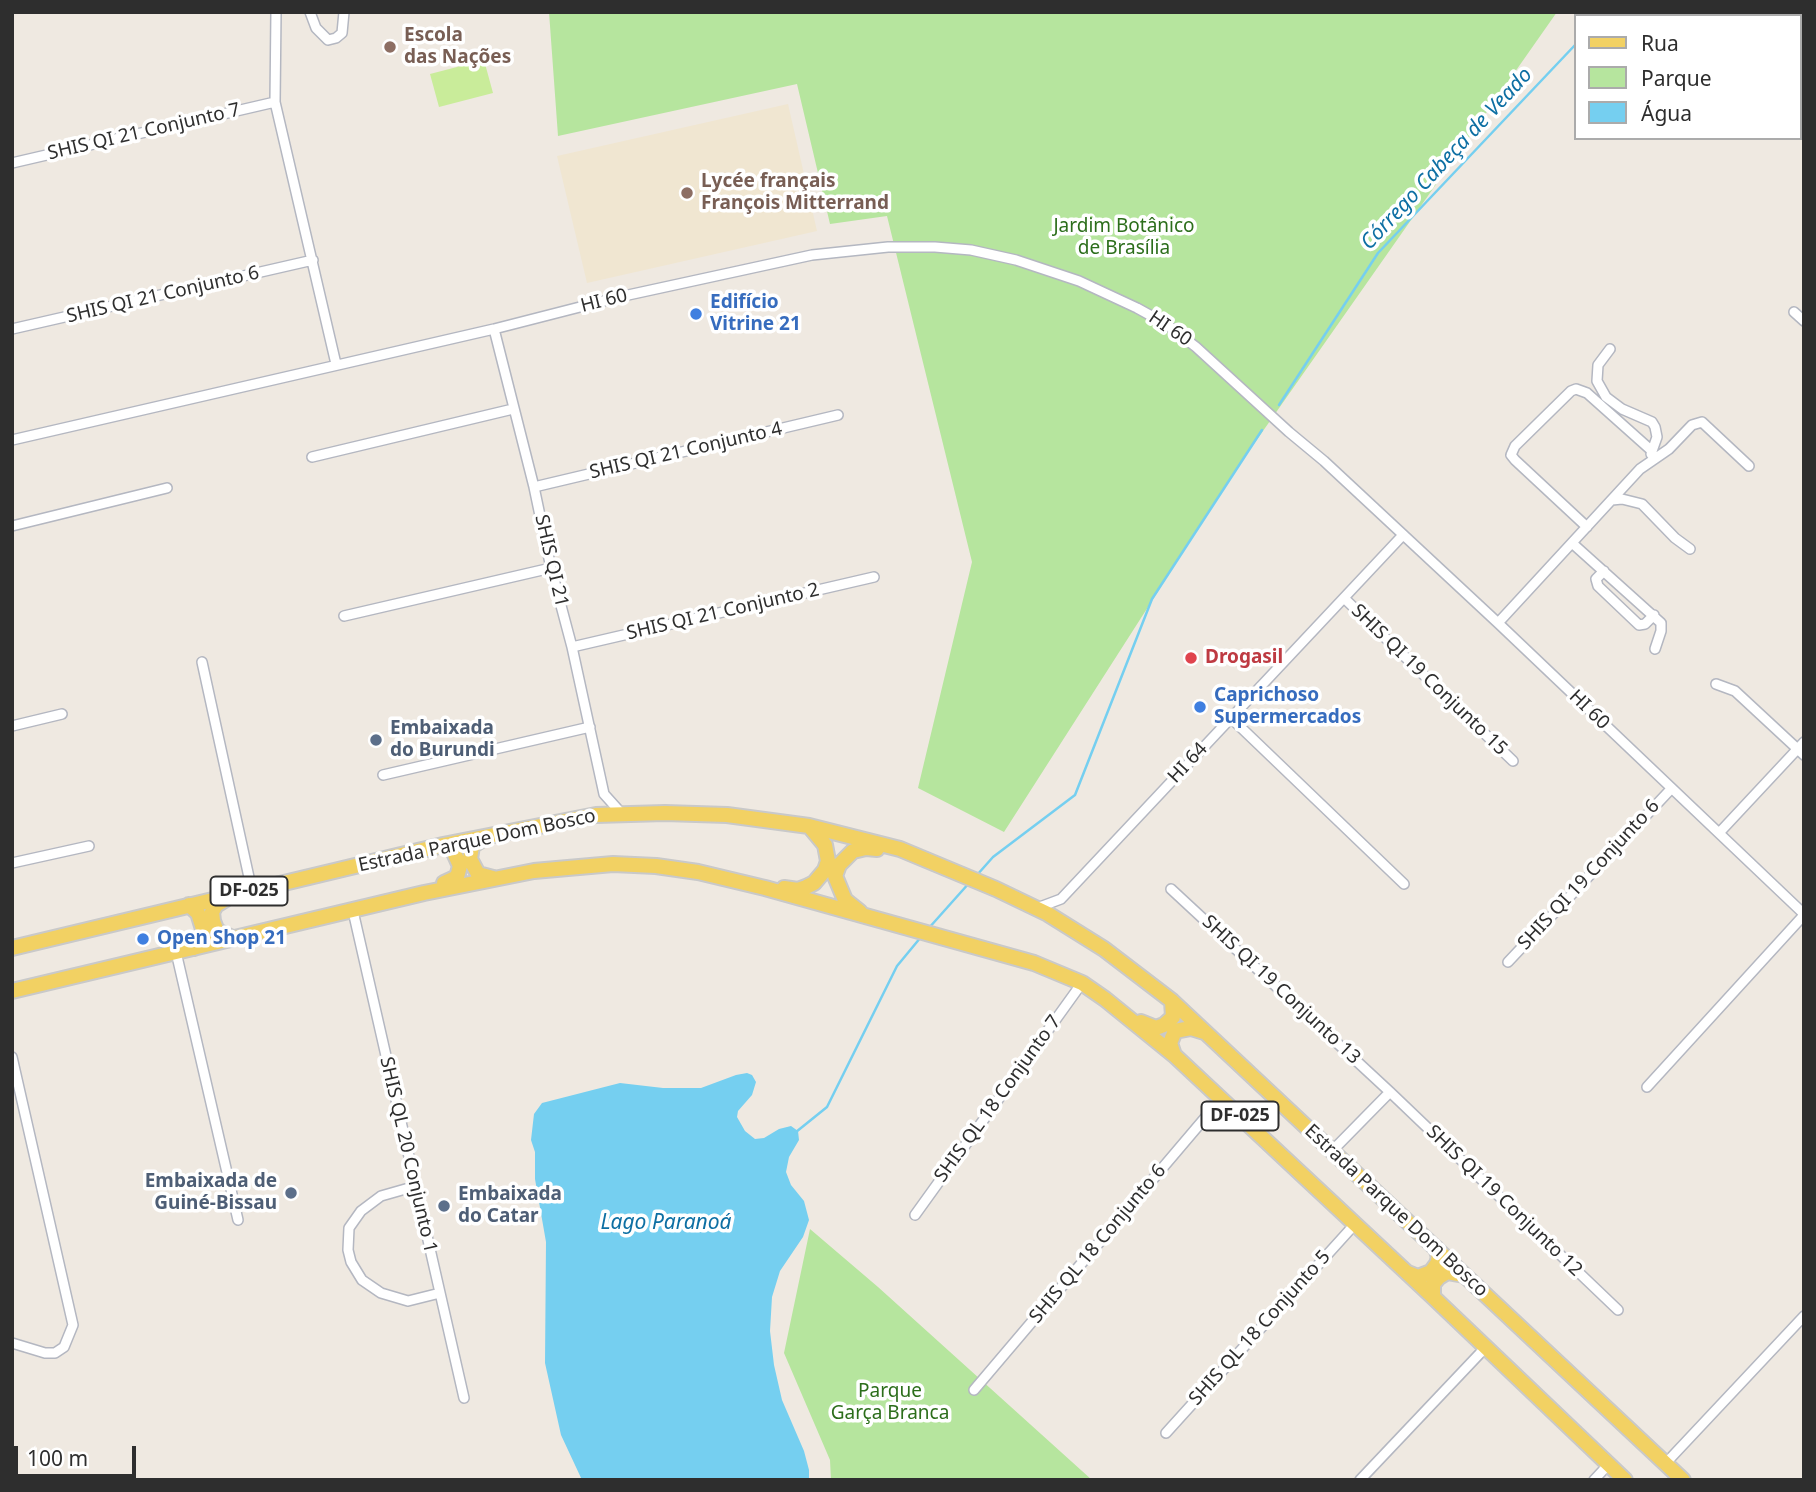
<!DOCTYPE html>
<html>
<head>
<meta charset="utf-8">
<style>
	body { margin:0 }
	#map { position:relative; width:1816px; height:1492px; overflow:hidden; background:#efe9e1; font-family:"Noto Sans",sans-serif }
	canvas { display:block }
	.frame { position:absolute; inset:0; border:14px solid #2e2e2e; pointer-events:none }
	.legend { position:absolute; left:1574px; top:14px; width:228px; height:126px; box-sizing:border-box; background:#fff; border:2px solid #ababab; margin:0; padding:9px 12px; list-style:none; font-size:21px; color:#2e2e2e }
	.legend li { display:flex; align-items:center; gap:14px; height:35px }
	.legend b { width:35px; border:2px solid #ababab }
	.scale { position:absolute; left:14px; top:1446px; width:122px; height:32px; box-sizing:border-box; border:4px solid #2e2e2e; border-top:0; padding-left:9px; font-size:21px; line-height:24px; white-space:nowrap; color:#2e2e2e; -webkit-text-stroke:5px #fff; paint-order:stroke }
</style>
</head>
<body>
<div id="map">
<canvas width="1816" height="1492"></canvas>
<div class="frame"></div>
<ul class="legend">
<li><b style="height:9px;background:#f2d163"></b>Rua</li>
<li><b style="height:19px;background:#b6e59e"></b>Parque</li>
<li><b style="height:19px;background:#75cff0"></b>Água</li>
</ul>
<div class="scale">100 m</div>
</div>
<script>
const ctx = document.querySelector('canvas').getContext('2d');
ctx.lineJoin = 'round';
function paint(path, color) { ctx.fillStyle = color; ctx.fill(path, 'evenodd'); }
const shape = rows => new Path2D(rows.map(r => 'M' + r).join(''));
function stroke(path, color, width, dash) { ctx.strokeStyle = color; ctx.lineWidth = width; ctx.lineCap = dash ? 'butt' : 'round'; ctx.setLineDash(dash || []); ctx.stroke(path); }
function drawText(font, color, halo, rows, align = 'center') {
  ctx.font = font + ' "Noto Sans",sans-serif'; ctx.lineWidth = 7; ctx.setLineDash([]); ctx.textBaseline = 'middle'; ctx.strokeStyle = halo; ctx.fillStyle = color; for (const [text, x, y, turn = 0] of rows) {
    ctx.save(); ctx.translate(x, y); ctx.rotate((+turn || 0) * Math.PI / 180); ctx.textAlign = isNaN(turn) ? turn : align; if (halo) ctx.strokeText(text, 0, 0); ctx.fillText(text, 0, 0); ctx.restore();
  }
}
paint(shape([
	[788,104,817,231,587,283,557,156]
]), '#f0e6d1');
paint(shape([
	[549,12,1557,12,1237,468,1004,832,918,788,972,562,887,216,830,224,797,84,558,136],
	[810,1229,878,1287,1092,1480,831,1480,830,1460,784,1353]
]), '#b6e59e');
paint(shape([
	[484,60,493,93,439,107,430,74]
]), '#c9ec9a');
paint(shape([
	[747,1073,752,1075,756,1082,752,1095,738,1111,737,1117,745,1131,755,1139,764,1138,779,1129,791,1126,798,1131,799,1140,789,1157,786,1172,791,1185,804,1201,809,1220,803,1237,780,1271,772,1297,770,1331,774,1365,782,1400,804,1451,809,1470,809,1480,582,1480,561,1435,545,1363,546,1242,535,1179,535,1152,531,1140,534,1114,542,1103,620,1083,663,1088,701,1088,736,1075]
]), '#75cff0');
stroke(shape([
	[1599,16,1602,12],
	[1279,405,1378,253,1576,44],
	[977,875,993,857,1075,795,1152,599,1262,430],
	[928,929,970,882],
	[796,1132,827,1107,897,966,921,937]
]), '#75cff0', 2.5);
const minor = shape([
	[276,12,275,102,336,364],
	[310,12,316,28,328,40,336,38,342,33,344,12],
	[12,163,275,102],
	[1794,312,1804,321],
	[12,329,313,260],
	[494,329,534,487,551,568,572,647,604,794,622,814],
	[1610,349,1598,365,1597,381,1606,397,1622,409,1652,422,1655,427,1657,437,1651,454],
	[12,440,494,329,619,297,812,255,888,247,935,247,971,250,1016,260,1079,281,1137,308,1166,324,1196,347,1289,432,1324,461,1498,623,1804,914],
	[312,457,513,409],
	[534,487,838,415],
	[1612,500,1622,499,1642,504,1675,538,1690,549],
	[12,526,167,488],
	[1587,527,1515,460,1511,455,1515,446,1571,391,1576,389,1587,393,1652,451],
	[1572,543,1661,623,1661,631,1655,649],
	[1604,571,1596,579,1598,586,1639,625,1645,624,1654,615],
	[1345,599,1513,761],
	[344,616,551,568],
	[1498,623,1640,469,1669,449,1692,425,1702,422,1749,466],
	[572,647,874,577],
	[202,662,252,891],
	[1716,684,1735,691,1804,755],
	[1231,718,1404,884],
	[12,726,62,714],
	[383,775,590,727],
	[1719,833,1804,742],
	[12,863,89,846],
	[1171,889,1390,1092,1618,1310],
	[1037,908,1061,899,1402,536],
	[353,911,464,1398],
	[176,952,238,1220],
	[1508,962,1671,789],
	[12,1057,73,1325,64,1347,55,1353,45,1353,12,1343],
	[1647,1087,1804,915],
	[1332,1151,1390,1092],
	[416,1186,381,1196,361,1211,349,1228,348,1250,351,1262,362,1280,381,1293,408,1301,440,1293],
	[915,1215,1082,983],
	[974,1390,1221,1099],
	[1166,1433,1355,1224],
	[1665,1464,1804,1316],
	[1360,1480,1485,1348],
	[1594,1480,1608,1465]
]);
const primary = shape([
	[483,839,472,846,470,859,478,874,493,878],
	[443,845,452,848,460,866,457,877,444,883],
	[784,888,798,890,806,887,814,883,825,870,828,861,825,845,810,827],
	[226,899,216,905,212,912,213,921,217,931,232,938],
	[189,905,198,913,203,929,202,937,194,948],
	[860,912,845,900,835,876,839,865,853,851,866,848,877,849],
	[12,948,443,845,596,815,665,813,727,815,809,826,900,849,996,889,1048,914,1104,949,1172,1001,1683,1480],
	[12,991,424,893,534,871,613,864,656,866,698,872,765,888,1034,963,1082,983,1105,999,1174,1055,1433,1297,1625,1480],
	[1141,1022,1156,1028,1164,1025,1173,1017,1172,1001],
	[1174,1055,1170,1043,1175,1031,1191,1028,1204,1032],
	[1408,1273,1418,1277,1431,1272,1437,1264,1439,1257,1436,1248],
	[1433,1297,1433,1284,1439,1277,1447,1272,1464,1275]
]);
stroke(minor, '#b4b7c1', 12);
stroke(primary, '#c9c9c9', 18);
stroke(minor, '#fff', 9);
stroke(primary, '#f2d163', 14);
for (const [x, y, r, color] of [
	[390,47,7,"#8d6e63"],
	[687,193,7,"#8d6e63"],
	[696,314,7,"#3f7fe0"],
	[1191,658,7,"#e0444e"],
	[1200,707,7,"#3f7fe0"],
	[376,740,7,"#5c6f8a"],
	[143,939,7,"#3f7fe0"],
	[291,1193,7,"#5c6f8a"],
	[444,1206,7,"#5c6f8a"]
]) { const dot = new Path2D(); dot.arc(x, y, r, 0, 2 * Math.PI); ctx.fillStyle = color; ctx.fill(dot); stroke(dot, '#fff', 2.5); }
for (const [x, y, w] of [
	[249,891,77],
	[1240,1116,77]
]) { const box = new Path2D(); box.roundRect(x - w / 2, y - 14.5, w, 29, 5); ctx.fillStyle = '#fff'; ctx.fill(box); stroke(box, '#2e2e2e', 2); }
drawText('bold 18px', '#2e2e2e', null, [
	["DF-025",249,891],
	["DF-025",1240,1116]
]);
drawText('bold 19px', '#785e54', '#fff', [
	["Escola",404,36],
	["das Nações",404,58],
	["Lycée français",701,182],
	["François Mitterrand",701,204]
], 'left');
drawText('19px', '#2e2e2e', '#fff', [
	["SHIS QI 21 Conjunto 7",144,132,-13],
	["SHIS QI 21 Conjunto 6",163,295,-13],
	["HI 60",604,301,-14],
	["HI 60",1170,329,34],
	["SHIS QI 21 Conjunto 4",686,451,-13],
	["SHIS QI 21",551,561,77],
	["SHIS QI 21 Conjunto 2",723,612,-13],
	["SHIS QI 19 Conjunto 15",1429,680,44],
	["HI 60",1589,710,44],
	["HI 64",1188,763,-47],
	["Estrada Parque Dom Bosco",477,841,-12],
	["SHIS QI 19 Conjunto 6",1589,875,-47],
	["SHIS QI 19 Conjunto 13",1281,990,43],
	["SHIS QL 18 Conjunto 7",998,1099,-54],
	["SHIS QL 20 Conjunto 1",408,1155,77],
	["SHIS QI 19 Conjunto 12",1504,1201,44],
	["Estrada Parque Dom Bosco",1396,1211,43],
	["SHIS QL 18 Conjunto 6",1098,1244,-50],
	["SHIS QL 18 Conjunto 5",1260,1328,-48]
]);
drawText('19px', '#2c6e1b', '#fff', [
	["Jardim Botânico",1124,227],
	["de Brasília",1124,249],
	["Parque",890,1392],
	["Garça Branca",890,1414]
]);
drawText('bold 19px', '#366cbe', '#fff', [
	["Edifício",710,303],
	["Vitrine 21",710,325],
	["Caprichoso",1214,696],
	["Supermercados",1214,718],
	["Open Shop 21",157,939]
], 'left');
drawText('bold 19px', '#be3a42', '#fff', [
	["Drogasil",1205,658]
], 'left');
drawText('bold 19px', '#4e5e75', '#fff', [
	["Embaixada",390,729],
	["do Burundi",390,751],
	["Embaixada de",277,1182,"right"],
	["Guiné-Bissau",277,1204,"right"],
	["Embaixada",458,1195],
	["do Catar",458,1217]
], 'left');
drawText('italic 21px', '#0d6fa3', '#fff', [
	["Córrego Cabeça de Veado",1447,159,-47],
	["Lago Paranoá",666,1223]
]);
</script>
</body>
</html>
